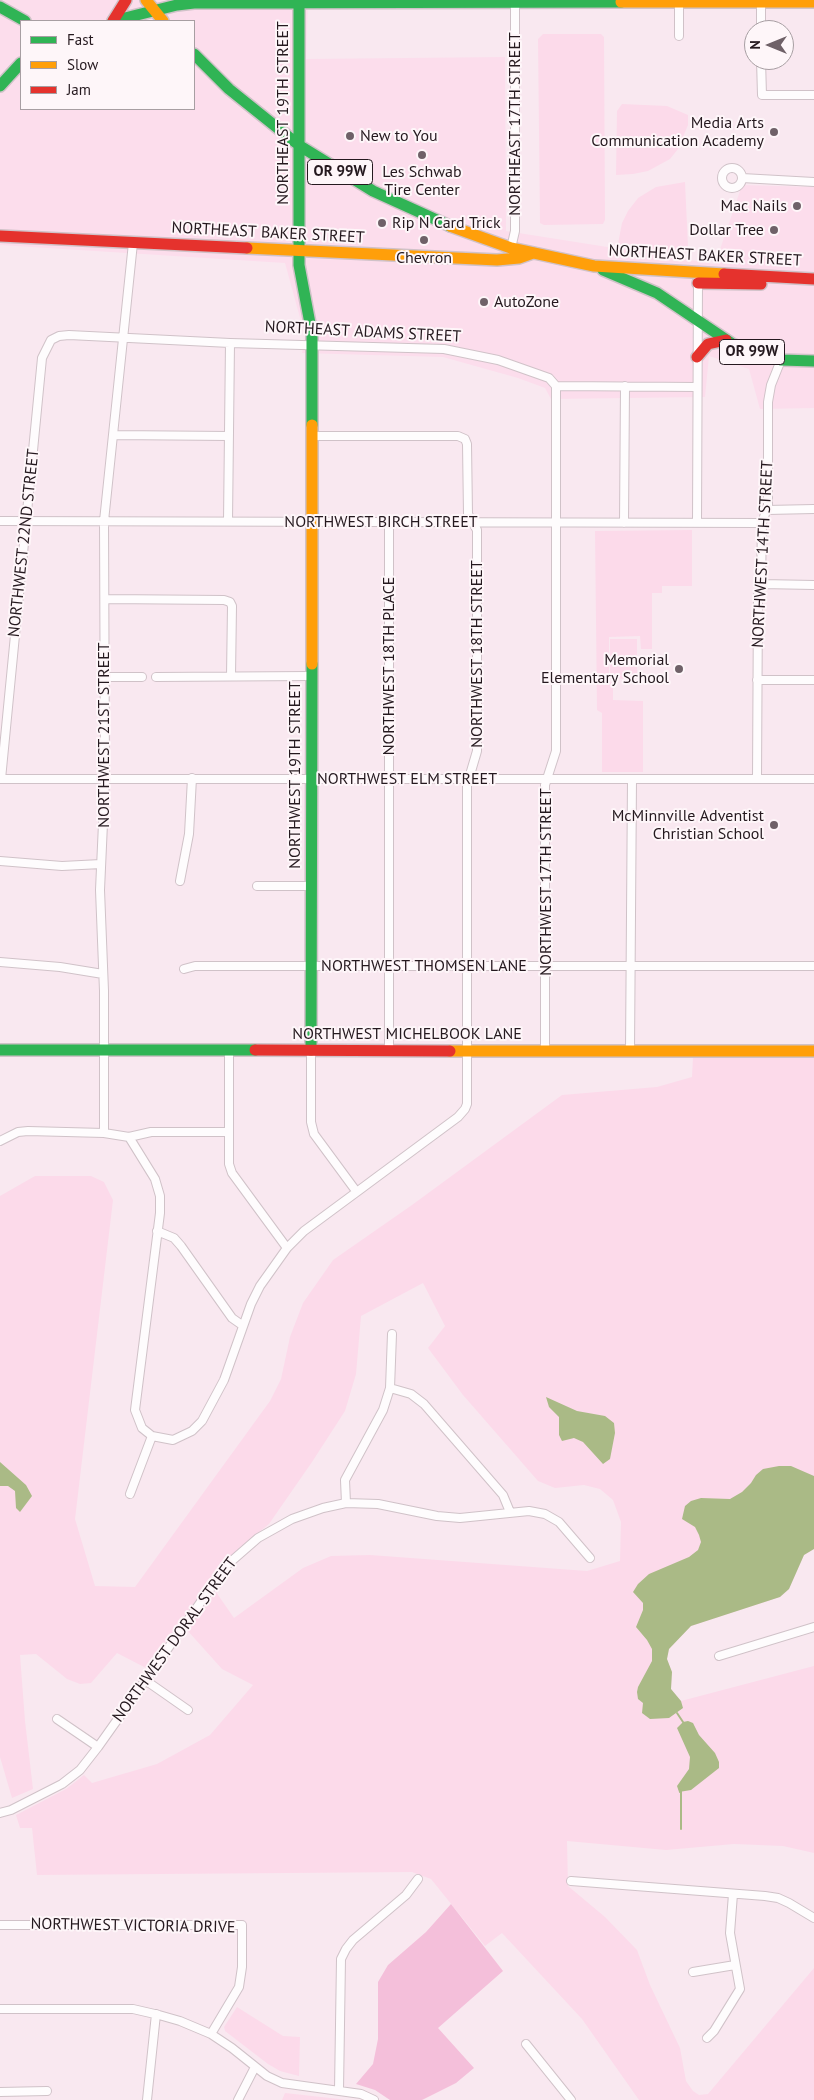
<!DOCTYPE html>
<html>
<head>
<meta charset="utf-8">
<style>
	body { margin:0 }
	#map { position:relative; width:814px; height:2100px; overflow:hidden; background:#f9e8f0; font-family:"PT Sans",sans-serif }
	canvas { display:block }
	.legend { position:absolute; left:20px; top:20px; width:175px; height:90px; box-sizing:border-box; background:#fef6f9; border:1px solid #a79ea2; margin:0; padding:6px 9px; list-style:none; font-size:15px; color:#25191f }
	.legend li { display:flex; align-items:center; gap:10px; height:25px }
	.legend b { width:25px; border:1px solid #a79ea2 }
	.north { position:absolute; left:744px; top:20px; width:50px; height:50px; box-sizing:border-box; background:#fef6f9; border:1px solid #a79ea2; border-radius:50%; rotate:270deg; font-size:14px; font-weight:700; line-height:20px; text-align:center; color:#25191f }
	.north::after { content:''; display:block; margin:auto; width:18px; height:22px; background:#6f6168; clip-path:polygon(50% 0,100% 100%,50% 72%,0 100%) }
</style>
</head>
<body>
<div id="map">
<canvas width="814" height="2100"></canvas>
<ul class="legend">
<li><b style="height:6px;background:#30b455"></b>Fast</li>
<li><b style="height:6px;background:#ff9f0a"></b>Slow</li>
<li><b style="height:6px;background:#e5322d"></b>Jam</li>
</ul>
<div class="north">N</div>
</div>
<script>
const ctx = document.querySelector('canvas').getContext('2d');
ctx.lineJoin = 'round';
function paint(path, color) { ctx.fillStyle = color; ctx.fill(path, 'evenodd'); }
const shape = rows => new Path2D(rows.map(r => 'M' + r).join(''));
function stroke(path, color, width, dash) { ctx.strokeStyle = color; ctx.lineWidth = width; ctx.lineCap = dash ? 'butt' : 'round'; ctx.setLineDash(dash || []); ctx.stroke(path); }
function drawText(font, color, halo, rows, align = 'center') {
  ctx.font = font + ' "PT Sans",sans-serif'; ctx.lineWidth = 4; ctx.setLineDash([]); ctx.textBaseline = 'middle'; ctx.strokeStyle = halo; ctx.fillStyle = color; for (const [text, x, y, turn = 0] of rows) {
    ctx.save(); ctx.translate(x, y); ctx.rotate((+turn || 0) * Math.PI / 180); ctx.textAlign = isNaN(turn) ? turn : align; if (halo) ctx.strokeText(text, 0, 0); ctx.fillText(text, 0, 0); ctx.restore();
  }
}
paint(shape([
	[0,0,308,0,306,59,505,57,506,231,715,264,742,185,814,187,814,408,760,409,749,369,709,356,705,397,551,399,545,388,518,378,443,357,302,353,305,336,285,263,0,245],
	[21,21,194,21,194,109,21,109]
]), '#fcddec');
paint(shape([
	[543,34,601,34,604,37,605,220,603,224,544,225,540,223,538,39],
	[622,104,667,106,688,115,688,125,678,149,670,159,648,171,633,174,616,175,617,111],
	[685,182,688,247,682,254,617,249,622,223,628,211,638,198,656,187],
	[692,530,692,586,662,586,662,593,652,593,652,649,641,649,640,636,609,637,609,682,613,683,613,700,643,701,643,772,602,772,602,713,597,710,595,531],
	[610,639,637,639,637,678,610,679],
	[693,1058,814,1058,814,1549,804,1555,789,1589,780,1597,691,1626,669,1649,667,1659,672,1672,671,1689,681,1701,814,1666,814,1853,783,1846,734,1844,666,1850,567,1841,568,1886,605,1917,637,1950,650,1985,680,2048,686,2081,693,2091,699,2095,708,2094,814,1968,814,2100,639,2100,582,2019,502,1933,485,1946,431,1879,412,1872,37,1875,32,1828,20,1828,16,1815,66,1789,84,1775,92,1783,157,1764,210,1735,253,1685,222,1669,187,1630,216,1592,234,1618,303,1568,331,1556,370,1555,587,1571,620,1561,621,1522,613,1500,600,1489,584,1485,555,1488,538,1481,463,1395,428,1348,445,1326,423,1283,361,1316,356,1374,345,1411,312,1462,269,1524,238,1549,203,1591,146,1668,117,1653,91,1683,80,1684,67,1679,36,1654,20,1655,25,1721,33,1789,12,1798,0,1757,0,1196,35,1176,91,1176,104,1182,113,1200,75,1519,95,1586,135,1587,270,1401,281,1379,290,1337,303,1303,333,1260,412,1205,562,1095,657,1087,692,1077],
	[237,2007,283,2036,300,2037,299,2076,280,2071,268,2064,225,2031,224,2027],
	[285,2093,339,2099,345,2100,282,2100]
]), '#fcdaea');
paint(shape([
	[451,1904,503,1971,438,2028,474,2068,456,2083,422,2100,390,2100,375,2090,356,2084,373,2064,378,2039,378,1982,388,1965,426,1932]
]), '#f4bfda');
paint(shape([
	[546,1397,577,1411,605,1416,614,1423,615,1433,610,1459,603,1464,583,1442,574,1438,562,1441,559,1435,559,1417,549,1407],
	[0,1462,26,1485,32,1496,20,1512,16,1508,15,1491,8,1486,0,1486],
	[779,1466,791,1466,814,1476,814,1549,804,1555,789,1589,780,1597,691,1626,669,1649,667,1659,672,1672,671,1689,681,1701,683,1708,669,1718,650,1719,642,1713,643,1703,638,1699,637,1692,638,1687,652,1661,652,1649,647,1640,636,1627,643,1610,643,1603,633,1592,638,1584,649,1574,689,1557,698,1550,701,1542,699,1535,695,1527,682,1519,685,1506,691,1501,701,1498,730,1499,742,1492,751,1483,756,1475,763,1469],
	[688,1721,693,1723,699,1735,715,1753,719,1762,719,1768,691,1790,679,1792,677,1786,689,1769,690,1757,677,1728,683,1722]
]), '#aaba86');
stroke(shape([
	[677,1713,683,1722],
	[680,1792,681,1790,681,1829]
]), '#aaba86', 2);
const street = shape([
	[679,0,679,36],
	[761,0,761,30],
	[761,60,762,95,814,95],
	'722 178a10 10 0 1 1 20 0a10 10 0 1 1-20 0Z',
	[742,178,814,182],
	[511,248,515,231,515,0],
	[113,435,229,436],
	[767,510,814,509],
	[0,521,762,523],
	[228,521,230,343],
	[624,523,625,386],
	[697,523,698,281],
	[761,584,814,585],
	[105,599,224,600,230,602,232,606,231,676],
	[105,677,142,677],
	[156,677,311,676],
	[757,680,814,680],
	[0,779,814,779],
	[1,779,42,358,51,340,59,336,69,335,230,343,444,349,498,360,549,378,556,386,697,387],
	[757,779,758,595,761,584,762,523,768,505,768,402,771,385,781,360],
	[0,861,62,866,101,864],
	[180,881,189,834,192,778],
	[257,886,311,886],
	[0,962,60,967,103,974],
	[184,969,195,966,814,966],
	[229,1050,229,1164,232,1173,287,1248],
	[311,1050,311,1122,314,1134,356,1191],
	[545,1050,545,785,556,751,556,386],
	[630,1050,632,779],
	[389,1051,389,522],
	[104,1133,104,991,100,890,105,779,104,521,133,243],
	[129,1137,155,1179,160,1196,160,1213,135,1410,142,1428,152,1436,173,1440,192,1431,202,1421,224,1380,251,1304,260,1286,287,1248,304,1231,458,1117,465,1109,467,1104,467,785,477,751,477,530,468,514,467,444,465,439,458,436,312,436],
	[0,1141,18,1132,28,1131,104,1133,129,1137,151,1132,229,1132],
	[157,1231,174,1238,181,1246,232,1318,242,1325],
	[390,1388,411,1394,424,1404,503,1495,510,1512],
	[130,1494,152,1436],
	[346,1503,345,1480,383,1410,390,1388,392,1334],
	[719,1656,814,1627],
	[145,1680,188,1710],
	[57,1719,98,1747],
	[0,1813,11,1810,62,1784,80,1770,98,1747,227,1565,258,1538,292,1519,323,1508,346,1503,378,1504,437,1516,460,1518,529,1511,545,1514,559,1522,590,1558],
	[571,1881,765,1896,778,1898,789,1903,814,1918],
	[0,1925,242,1925,242,1967,239,1987,211,2034],
	[693,1972,735,1965],
	[0,2009,133,2009,159,2015,180,2021,211,2034,232,2048,267,2076,282,2083,361,2094,374,2100],
	[707,2038,714,2031,740,1989,730,1933,733,1894],
	[526,2044,571,2100],
	[339,2090,341,1959,346,1949,353,1940,406,1895,418,1879],
	[0,2092,47,2091],
	[147,2100,156,2014],
	[238,2100,255,2067]
]);
const fast = shape([
	[299,0,299,265,312,334,312,425],
	[0,7,25,21],
	[113,21,177,5,194,3,621,2],
	[194,54,229,89,300,146,373,191,450,226],
	[0,86,21,63],
	[603,270,657,293,734,345,781,360,814,361],
	[0,1050,255,1050],
	[311,1050,312,664]
]);
const slow = shape([
	[146,0,163,21],
	[621,2,814,2],
	[450,226,511,248,594,266,724,274],
	[247,248,497,260,519,258,533,253],
	[312,664,312,425],
	[450,1051,814,1051]
]);
const jam = shape([
	[113,21,126,0],
	[0,236,247,248],
	[724,274,814,279],
	[698,283,761,284],
	[697,357,708,344,726,340],
	[255,1050,450,1051]
]);
stroke(street, '#d0c2c8', 10);
stroke(fast, '#d0c2c8', 14);
stroke(slow, '#d0c2c8', 14);
stroke(jam, '#d0c2c8', 14);
stroke(street, '#fefcfd', 8);
stroke(fast, '#30b455', 11);
stroke(slow, '#ff9f0a', 11);
stroke(jam, '#e5322d', 11);
for (const [x, y, r, color] of [
	[774,132,5,"#6f6168"],
	[350,136,5,"#6f6168"],
	[422,155,5,"#6f6168"],
	[797,206,5,"#6f6168"],
	[382,223,5,"#6f6168"],
	[774,230,5,"#6f6168"],
	[424,240,5,"#6f6168"],
	[484,302,5,"#6f6168"],
	[679,669,5,"#6f6168"],
	[774,825,5,"#6f6168"]
]) { const dot = new Path2D(); dot.arc(x, y, r, 0, 2 * Math.PI); ctx.fillStyle = color; ctx.fill(dot); stroke(dot, '#fef6f9', 2); }
for (const [x, y, w] of [
	[340,172,65],
	[752,352,65]
]) { const box = new Path2D(); box.roundRect(x - w / 2, y - 12.5, w, 25, 4); ctx.fillStyle = '#fef6f9'; ctx.fill(box); stroke(box, '#25191f', 1); }
drawText('bold 15px', '#25191f', null, [
	["OR 99W",340,172],
	["OR 99W",752,352]
]);
drawText('16px', '#25191f', '#fef6f9', [
	["NORTHEAST 19TH STREET",283,113,-90],
	["NORTHEAST 17TH STREET",515,124,-90],
	["NORTHEAST BAKER STREET",268,233,3],
	["NORTHEAST BAKER STREET",705,256,3],
	["NORTHEAST ADAMS STREET",363,332,3],
	["NORTHWEST BIRCH STREET",381,522],
	["NORTHWEST 22ND STREET",24,543,-84],
	["NORTHWEST 14TH STREET",763,554,-87],
	["NORTHWEST 18TH STREET",477,654,-90],
	["NORTHWEST 18TH PLACE",389,666,-90],
	["NORTHWEST 21ST STREET",104,735,-90],
	["NORTHWEST 19TH STREET",295,775,-90],
	["NORTHWEST ELM STREET",407,779],
	["NORTHWEST 17TH STREET",546,882,-90],
	["NORTHWEST THOMSEN LANE",424,966],
	["NORTHWEST MICHELBOOK LANE",407,1034],
	["NORTHWEST DORAL STREET",175,1640,-54],
	["NORTHWEST VICTORIA DRIVE",133,1926,1]
]);
drawText('16px', '#25191f', '#fef6f9', [
	["Media Arts",764,123],
	["Communication Academy",764,141],
	["New to You",360,136,"left"],
	["Les Schwab",422,172,"center"],
	["Tire Center",422,190,"center"],
	["Mac Nails",787,206],
	["Rip N Card Trick",392,223,"left"],
	["Dollar Tree",764,230],
	["Chevron",424,258,"center"],
	["AutoZone",494,302,"left"],
	["Memorial",669,660],
	["Elementary School",669,678],
	["McMinnville Adventist",764,816],
	["Christian School",764,834]
], 'right');
</script>
</body>
</html>
